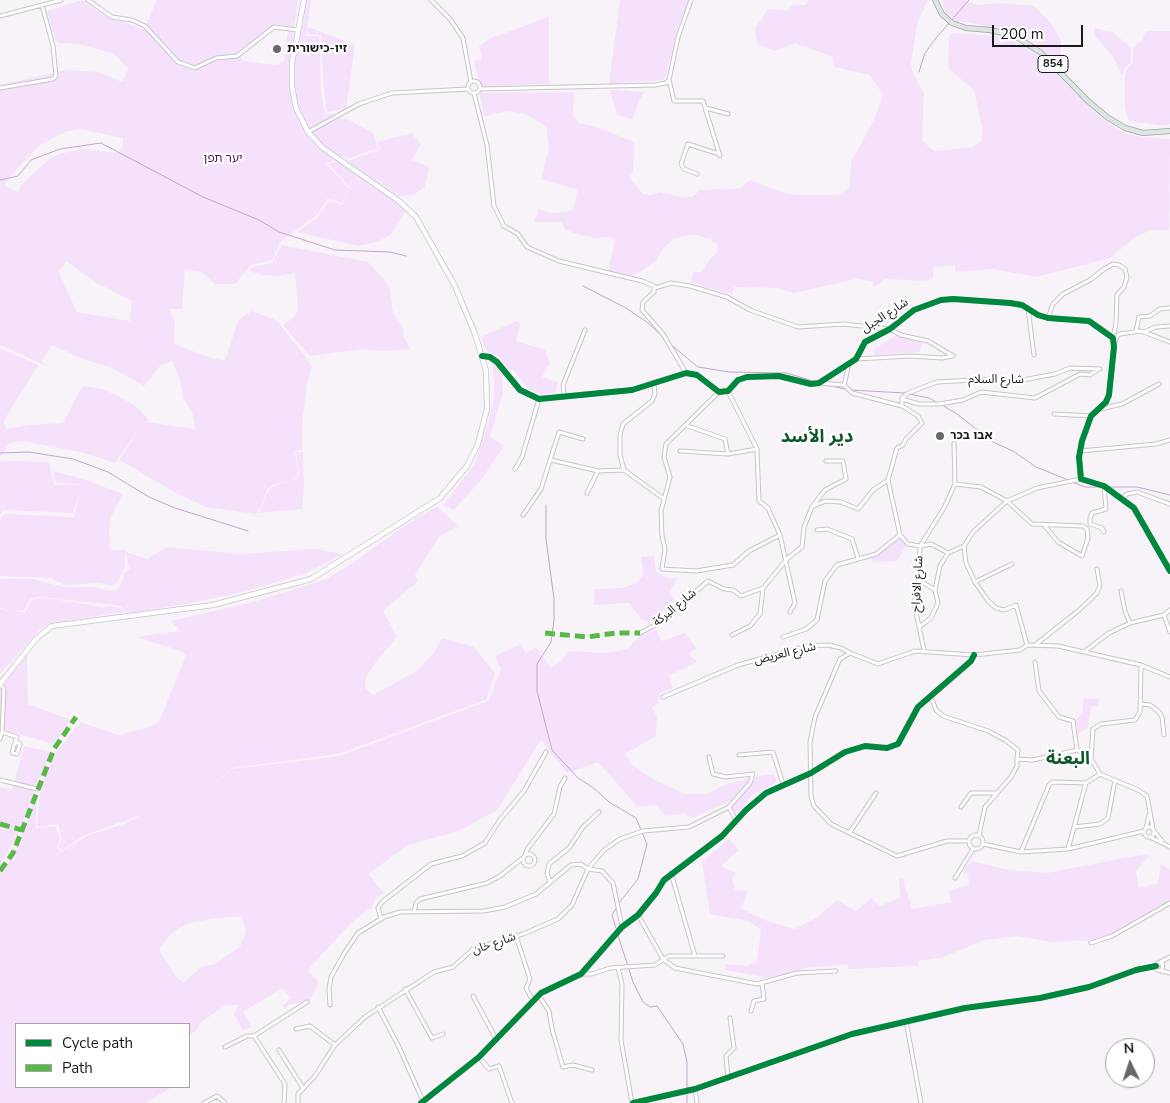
<!DOCTYPE html>
<html>
<head>
<meta charset="utf-8">
<style>
	body { margin:0 }
	#map { position:relative; width:1170px; height:1103px; overflow:hidden; background:#f8f3f9; font-family:"Nunito Sans",sans-serif }
	canvas { display:block }
	.legend { position:absolute; left:15px; top:1023px; width:175px; height:65px; box-sizing:border-box; background:#fff; border:1px solid #a4a3a5; margin:0; padding:6px 9px; list-style:none; font-size:15px; color:#1c191d }
	.legend li { display:flex; align-items:center; gap:10px; height:25px }
	.legend b { width:25px; border:1px solid #a4a3a5 }
	.north { position:absolute; left:1105px; top:1038px; width:50px; height:50px; box-sizing:border-box; background:#fff; border:1px solid #a4a3a5; border-radius:50%; rotate:356deg; font-size:14px; font-weight:700; line-height:20px; text-align:center; color:#1c191d }
	.north::after { content:''; display:block; margin:auto; width:18px; height:22px; background:#69656a; clip-path:polygon(50% 0,100% 100%,50% 72%,0 100%) }
	.scale { position:absolute; left:992px; top:25px; width:91px; height:22px; box-sizing:border-box; border:2px solid #1c191d; border-top:0; padding-left:6px; font-size:15px; line-height:18px; white-space:nowrap; color:#1c191d; -webkit-text-stroke:4px #fff; paint-order:stroke }
</style>
</head>
<body>
<div id="map">
<canvas width="1170" height="1103"></canvas>
<ul class="legend">
<li><b style="height:6px;background:#00873e"></b>Cycle path</li>
<li><b style="height:6px;background:#58b947"></b>Path</li>
</ul>
<div class="north">N</div>
<div class="scale">200 m</div>
</div>
<script>
const ctx = document.querySelector('canvas').getContext('2d');
ctx.lineJoin = 'round';
function paint(path, color) { ctx.fillStyle = color; ctx.fill(path, 'evenodd'); }
const shape = rows => new Path2D(rows.map(r => 'M' + r).join(''));
function stroke(path, color, width, dash) { ctx.strokeStyle = color; ctx.lineWidth = width; ctx.lineCap = dash ? 'butt' : 'round'; ctx.setLineDash(dash || []); ctx.stroke(path); }
function drawText(font, color, halo, rows, align = 'center') {
  ctx.font = font + ' "Nunito Sans","Noto Sans Arabic","Noto Sans Hebrew",sans-serif'; ctx.lineWidth = 4.5; ctx.setLineDash([]); ctx.textBaseline = 'middle'; ctx.strokeStyle = halo; ctx.fillStyle = color; for (const [text, x, y, turn = 0] of rows) {
    ctx.save(); ctx.translate(x, y); ctx.rotate((+turn || 0) * Math.PI / 180); ctx.textAlign = isNaN(turn) ? turn : align; if (halo) ctx.strokeText(text, 0, 0); ctx.fillText(text, 0, 0); ctx.restore();
  }
}
paint(shape([
	[82,0,105,16,144,29,157,0,298,0,294,27,276,24,237,53,244,61,276,65,284,61,288,30,301,33,307,0,311,0,306,36,319,36,321,92,325,114,336,114,343,120,346,118,373,133,378,148,347,159,342,156,334,161,326,163,349,189,350,187,328,164,337,161,406,210,391,234,380,241,358,246,297,232,318,217,329,201,342,205,347,195,342,203,328,198,317,215,280,242,272,260,251,265,235,284,215,284,202,272,185,270,182,309,169,309,175,321,174,344,208,357,225,361,237,324,241,318,252,311,274,319,280,324,312,366,307,383,303,416,302,450,294,451,299,472,292,481,272,485,267,489,261,507,256,514,206,507,180,495,119,460,144,422,115,463,84,453,23,441,9,443,0,458,0,348,38,365,3,422,7,429,28,425,63,423,82,386,103,389,124,399,138,408,149,420,146,422,195,429,192,411,183,398,180,380,172,361,160,366,144,386,112,368,83,359,52,345,42,360,42,362,46,366,0,345,0,85,66,70,99,72,122,82,129,69,114,54,79,44,59,43,55,40,47,11],
	[80,129,123,138,123,145,118,153,81,149,59,154,49,159,22,184,18,192,4,186,16,170,40,145,65,132],
	[66,261,97,283,132,301,130,321,77,312,58,271,63,267],
	[620,0,689,0,677,30,666,76,663,80,609,84],
	[809,0,928,0,917,24,911,64,913,73,924,93,922,139,930,148,936,151,973,147,981,141,983,132,974,90,950,70,948,60,949,37,952,33,997,36,1016,42,1032,50,1096,113,1117,129,1128,134,1144,137,1170,139,1169,230,1151,230,1134,238,1110,258,1036,277,993,269,955,272,955,265,934,267,933,279,924,281,886,279,874,287,872,281,856,279,794,293,777,288,734,287,732,295,691,282,693,272,702,272,709,260,718,252,717,244,710,239,693,234,673,239,661,251,656,261,630,278,608,272,615,240,611,237,596,238,573,233,565,229,562,222,534,222,539,209,549,213,567,212,573,209,578,193,576,189,541,179,549,148,546,126,525,114,509,111,484,116,479,93,574,92,573,115,579,123,597,127,634,142,633,172,629,177,643,194,651,195,660,192,681,197,692,197,700,190,741,188,750,180,787,194,804,195,838,195,850,187,851,162,874,120,883,95,870,75,834,67,833,57,795,43,774,51,757,44,755,29,768,9,787,11,792,5,805,5],
	[942,0,966,0,976,5,1004,3,1034,6,1052,24,1061,41,1061,55,1056,65,1037,44,1025,38,977,24,957,21,945,11],
	[549,17,549,84,480,86,474,61,482,59,479,46,491,38],
	[308,27,355,45,346,109,327,112,324,91,321,35,307,34],
	[1094,28,1113,32,1131,48,1130,63,1125,68,1122,76,1113,57,1096,37],
	[1146,31,1170,31,1170,124,1164,126,1129,121,1125,108,1125,72,1133,62,1133,48,1142,40],
	[610,90,645,92,639,100,633,119,617,115],
	[411,133,421,144,412,160,429,167,425,187,415,194,400,197,347,161,380,150,378,142],
	[282,245,368,262,385,280,390,288,393,312,403,328,404,338,411,349,386,351,362,349,310,356,283,325,294,317,298,309,295,273,277,276,262,275,249,271,252,267,272,263],
	[516,321,520,324,516,341,545,350,550,363,542,377,558,382,556,392,544,395,529,390,513,369,510,371,498,357,486,350,481,337],
	[896,335,922,342,920,352,875,355,873,350],
	[492,363,505,375,502,378,503,392,490,436,504,446,481,480,454,510,443,505,475,464,488,424,494,398,494,379],
	[296,452,303,452,304,487,302,509,259,513,269,490,273,486,296,480,300,474],
	[0,461,49,462,54,485,82,485,56,482,53,471,86,480,123,494,110,519,109,530,110,550,125,550,125,567,117,583,111,586,100,583,65,585,51,578,0,576,0,518,5,514,74,517,80,493,73,513,4,510,0,515],
	[437,506,458,526,439,537,415,575,418,581,383,611,397,637,375,663,366,677,365,688,373,695,417,671,434,653,442,638,474,647,495,673,486,700,338,754,233,768,208,788,233,769,339,756,488,701,501,669,495,656,521,644,526,653,536,647,551,668,561,661,568,651,604,653,619,651,629,648,638,637,656,630,662,641,685,633,696,648,689,654,697,662,669,676,673,688,660,694,658,703,652,707,657,717,656,736,625,754,631,764,655,780,685,794,707,794,724,785,754,777,774,774,777,782,752,795,739,813,734,811,729,802,692,818,684,814,665,816,657,805,637,806,598,762,567,773,541,740,497,810,459,831,408,845,368,874,384,893,376,898,371,908,353,921,313,964,308,971,319,982,308,1003,289,1004,286,1009,282,1006,291,998,282,988,243,1012,252,1027,243,1030,234,1014,238,1005,226,1005,200,1023,196,1031,189,1035,189,1024,16,1024,16,1087,172,1087,145,1103,0,1103,0,873,15,854,37,791,36,828,55,826,60,839,57,847,62,852,86,836,127,823,141,815,83,836,63,850,58,847,62,839,58,824,37,827,40,787,56,752,81,722,119,735,149,727,159,722,186,655,178,650,136,637,180,631,171,621,253,602,324,580,350,565,404,526],
	[242,916,246,931,240,947,215,964,201,967,183,983,175,976,159,949,172,933,186,924,216,918],
	[896,537,906,545,897,561,873,562,870,556,876,554],
	[166,547,239,554,315,549,344,554,306,573,247,591,192,603,129,613,120,606,43,597,30,598,24,611,12,611,0,608,0,579,32,579,64,587,93,587,112,591,119,587,123,580,124,572,132,569,129,568,126,552,147,559],
	[654,556,656,572,668,579,678,577,669,593,675,600,649,621,642,620,629,603,594,605,595,589,622,588,637,583,644,574,641,557],
	[38,598,53,599,102,607,111,606,123,609,125,612,51,623,40,630,0,674,0,609,25,613,31,601],
	[27,654,28,704,71,720,54,744,0,729,0,689],
	[1084,698,1099,699,1099,706,1091,706,1088,728,1076,734,1074,722,1082,714],
	[24,746,51,752,17,836,0,865,0,787,12,790],
	[729,839,739,850,721,866,736,873,732,878,735,890,748,891,741,909,770,922,795,929,816,918,838,900,856,911,871,898,879,906,900,898,899,879,903,878,912,909,951,902,949,891,969,885,968,874,962,872,971,861,1009,870,1047,873,1145,854,1149,856,1136,871,1139,888,1158,883,1161,864,1170,870,1170,904,1111,935,1094,940,1051,942,1017,936,984,940,944,957,918,961,918,966,848,969,848,964,807,968,768,978,725,970,725,964,747,966,757,961,761,930,748,921,710,914,702,862]
]), '#f6e1fc');
stroke(shape([
	[919,72,925,53,936,38,969,0],
	[0,180,18,176,31,160,60,149,101,143,203,197,259,220,279,232,335,250,390,252,406,256],
	[583,286,626,308,648,323,664,338],
	[670,344,698,367,729,372,787,373,816,382],
	[827,385,845,389],
	[849,390,905,393],
	[909,394,929,398,938,403],
	[942,405,957,414,993,442,1013,451,1036,467,1068,480],
	[0,453,29,452,73,459,108,472,149,497,175,508,248,531],
	[1072,482,1085,487,1102,487],
	[1108,487,1137,487,1170,495],
	[546,505,546,539,554,599,554,620,551,642,537,664,537,691,552,750,578,778,595,789,609,802,636,818,647,844,638,879,619,903],
	[617,907,612,915,617,931],
	[618,935,633,982,643,1002,650,1007,657,1006,683,1044,687,1062,687,1103]
]), '#c1a7ca', 1);
const minor = shape([
	[88,0,112,17,132,20,145,26,178,62,195,68,216,58,237,56,274,27,298,30],
	[431,0,450,19,463,38,471,82],
	[691,0,678,37,669,80,674,101,703,101,720,156],
	[0,16,61,0],
	'468 87a6 6 0 1 1 12 0a6 6 0 1 1-12 0Z',
	[0,88,53,79,56,76,53,46,42,5],
	[480,89,655,85,666,83,669,80],
	[474,93,487,145,494,206,504,226,518,234,527,247,559,261,642,281,654,286,654,292,643,302,642,310,663,334,686,373],
	[706,108,728,114],
	[308,132,359,104,392,93,468,89],
	[697,174,684,169,681,164,688,144,719,154],
	[655,288,671,283,690,286,727,297,750,310,798,327,843,324,890,329,901,335,928,341,953,356,942,358,911,356,856,359],
	[1028,309,1034,355],
	[1048,318,1053,304,1063,294,1090,280,1104,269,1113,264,1119,265,1125,269,1127,277,1124,287,1117,295,1116,323,1113,338],
	[1136,331,1139,317,1150,316,1160,309,1170,308],
	[1146,331,1156,327,1170,326],
	[1114,346,1117,336,1120,334,1141,331,1170,342],
	[849,364,844,385,852,393,902,406,918,416,922,423,906,439,903,445,897,448,888,480,900,535,908,544,920,546,918,586,914,603,924,650],
	[819,383,844,385],
	[654,384,655,394,652,401,623,424,620,435,620,455,624,470,664,499],
	[728,391,757,449,759,501,768,508,780,535,795,603,790,612],
	[719,392,666,444,664,457,670,477,661,511,662,536,665,549,662,569,696,571,733,565,749,551,780,535],
	[564,395,563,385,585,330],
	[902,399,919,404,940,404,963,400,981,392,1035,398,1080,374,1090,375,1099,369],
	[902,406,902,398,908,393,937,382,991,379,1012,382,1055,374,1070,368,1100,369],
	[1100,409,1122,404,1159,384],
	[1054,414,1091,416],
	[685,425,725,439,728,454],
	[680,451,728,454,757,449],
	[1080,451,1156,444,1170,440],
	[551,460,598,471,624,470],
	[515,469,522,457,539,399],
	[955,484,981,487,1007,501,1032,524,1083,526,1087,529,1088,538,1082,556,1058,542,1044,525],
	[587,493,598,471],
	[1123,497,1127,494,1137,492,1170,504],
	[812,507,825,501,841,502,858,509,873,490,888,480],
	[523,515,541,489,559,432,583,439],
	[817,530,827,529,852,539,858,558],
	[1104,532,1102,528,1090,524,1090,518,1092,513,1106,509,1104,486],
	[920,546,944,508,955,484,954,443],
	[921,546,931,544,948,553,964,546],
	[919,580,935,590,938,603,931,618,919,627],
	[975,582,1012,564],
	[935,590,940,566,948,553],
	[1121,591,1125,611,1130,623],
	[1164,615,1170,632],
	[640,633,659,623,708,581,724,589,733,590,741,596,763,588,787,559,802,547,804,527,812,507,825,490,846,479,843,461,826,461],
	[732,635,750,626,760,614,763,588],
	[783,637,806,629,817,620,825,581,837,565,876,554,900,535],
	[1027,645,1016,605,1004,610,996,608,988,601,975,582,966,563,964,546,973,532,1007,501,1037,488,1081,479],
	[1035,645,1078,611,1096,594,1100,586,1097,569],
	[1084,652,1109,633,1130,623,1164,615,1170,610],
	[850,653,840,659,815,717,810,742,811,796,814,806,831,824,897,856,947,841,969,841],
	[1035,662,1039,691,1059,717,1073,721,1077,750,1090,759],
	[1141,665,1140,712,1135,720,1101,724,1093,729,1091,759,1100,774,1138,790,1147,796,1153,829],
	[0,685,4,688,2,732,17,737,15,742,12,753,17,754,20,744,15,742],
	[663,697,738,665,807,646,828,645,841,648,850,653,878,664,915,651,974,655,1020,650,1027,645,1058,646,1141,665,1170,677],
	[931,697,936,710,943,716,988,731,1005,740,1018,750,1017,759,1033,760,1077,750],
	[1141,704,1150,705,1159,712,1162,717,1164,735],
	[0,739,2,732],
	[739,755,773,752,783,784],
	[709,757,713,774,726,777,753,774,750,783,729,807],
	[0,780,37,789],
	[961,807,971,793,996,793],
	'1144 832a5 5 0 1 1 10 0a5 5 0 1 1-10 0Z',
	[1074,827,1100,824,1108,818,1115,780],
	[1146,828,1149,815],
	[1154,831,1162,841],
	[850,832,876,793],
	'969 842a7 7 0 1 1 14 0a7 7 0 1 1-14 0Z',
	[979,835,985,807,1011,777,1017,766,1017,759],
	[1150,837,1170,847],
	[983,844,1021,852,1068,849,1144,831],
	[1068,849,1086,783],
	[1021,852,1049,785,1053,782,1086,783,1100,774],
	'523 860a6 6 0 1 1 12 0a6 6 0 1 1-12 0Z',
	[525,855,528,848,554,814,560,787,565,778],
	[671,873,695,956],
	[955,878,973,849],
	[550,882,547,873,549,864,569,848,583,827,599,812],
	[414,912,416,903,420,899,487,883,500,876,524,857],
	[638,915,663,959,675,968,757,984,797,973,836,971],
	[381,918,378,908,382,902,431,864,462,856,485,843,499,821,524,791,546,752],
	[516,936,530,979,526,988,533,1001],
	[1091,943,1112,936,1170,903],
	[1160,962,1170,957],
	[618,968,622,984,621,1040,632,1103],
	[1162,970,1163,964,1157,963,1157,970,1170,973],
	[581,974,592,974,610,968,655,965,669,956,723,956],
	[405,989,432,1038,443,1034],
	[473,996,496,1039],
	[539,996,549,1011,552,1029,563,1067,573,1065,592,1070],
	[330,1005,329,989,331,977,345,952,358,933,384,917,400,912,484,911,505,907,536,894,571,865,581,864,588,869,604,850,620,839,643,831,689,827,729,807,736,820],
	[378,1007,399,1047,423,1101],
	[751,1011,754,1001,764,999,762,983],
	[906,1021,921,1103],
	[296,1029,310,1026,335,1045],
	[254,1036,307,1002],
	[225,1047,247,1036,254,1036,285,1084,284,1103],
	[279,1050,303,1088],
	[479,1057,489,1069,499,1066,512,1103],
	[728,1078,726,1056,734,1048,730,1018],
	[695,1089,697,1103],
	[204,1103,217,1096,225,1103],
	[298,1103,298,1094,315,1076,335,1045,365,1017,434,972,453,967,473,949,523,934,558,919,572,905,588,869,602,871,613,883,622,927],
	[421,1103,479,1057,541,993,581,974,622,927,638,915,656,893,664,880,722,836,746,810,766,793,811,773,845,752,865,746,887,748,898,744,918,707,971,661,974,655],
	[633,1103,695,1089,852,1034,965,1008,1040,998,1089,987,1136,970,1156,966]
]);
const tertiary = shape([
	[482,356,490,357,497,362,520,390,539,399,632,390,686,373,697,375,719,392,728,391,738,380,747,377,779,376,811,384,819,383,856,359,865,342,890,329,914,310,941,300,953,299,1010,303,1022,305,1038,315,1048,318,1089,321,1113,338,1114,347,1109,395,1106,402,1091,416,1082,441,1079,457,1081,479,1104,486,1134,508,1170,571]
]);
const secondary = shape([
	[0,684,36,639,52,626,213,605,311,579,440,498,467,466,478,444,487,409,486,371,475,334,455,286,416,217,399,201,323,148,308,132,296,108,292,87,292,63,304,0]
]);
const primary = shape([
	[935,0,942,14,952,23,966,28,990,30,1015,36,1040,52,1088,101,1107,117,1125,128,1143,133,1170,131]
]);
stroke(minor, '#c8c4c9', 5);
stroke(tertiary, '#c8c4c9', 5.5);
stroke(secondary, '#c8c4c9', 6);
stroke(primary, '#99a49e', 6);
stroke(minor, '#fefdfe', 3);
stroke(tertiary, '#fefdfe', 4);
stroke(secondary, '#fefdfe', 4.5);
stroke(primary, '#dfe5e2', 4.5);
stroke(shape([
	[545,633,587,637,616,633,640,633],
	[0,824,22,830],
	[0,871,13,853,54,749,76,717]
]), '#58b947', 5, [10, 5]);
stroke(shape([
	[482,356,490,357,497,362,520,390,539,399,632,390,686,373,697,375,719,392,728,391,738,380,747,377,779,376,811,384,819,383,856,359,865,342,890,329,914,310,941,300,953,299,1010,303,1022,305,1038,315,1048,318,1089,321,1113,338,1114,347,1109,395,1106,402,1091,416,1082,441,1079,457,1081,479,1104,486,1134,508,1170,571],
	[421,1103,479,1057,541,993,581,974,622,927,638,915,656,893,664,880,722,836,746,810,766,793,811,773,845,752,865,746,887,748,898,744,918,707,971,661,974,655],
	[633,1103,695,1089,852,1034,965,1008,1040,998,1089,987,1136,970,1156,966]
]), '#00873e', 6);
for (const [x, y, r, color] of [
	[277,49,5,"#69656a"],
	[940,436,5,"#69656a"]
]) { const dot = new Path2D(); dot.arc(x, y, r, 0, 2 * Math.PI); ctx.fillStyle = color; ctx.fill(dot); stroke(dot, '#fff', 2); }
for (const [x, y, w] of [
	[1053,64,30]
]) { const box = new Path2D(); box.roundRect(x - w / 2, y - 8.5, w, 17, 4); ctx.fillStyle = '#fff'; ctx.fill(box); stroke(box, '#1c191d', 1); }
drawText('bold 11px', '#1c191d', null, [
	["854",1053,64]
]);
drawText('bold 12px', '#1c191d', '#fff', [
	["זיו-כישורית",287,49],
	["אבו בכר",950,436]
], 'left');
drawText('12px', '#471955', '#fff', [
	["יער תפן",223,159]
]);
drawText('12px', '#1c191d', '#fff', [
	["شارع الجبل",885,316,-33],
	["شارع السلام",996,380],
	["شارع الافراح",918,584,-87],
	["شارع البركة",675,608,-39],
	["شارع العريض",785,654,-13],
	["شارع خان",494,944,-19]
]);
drawText('bold 18px', '#0e572b', '#fff', [
	["دير الأسد",817,438],
	["البعنة",1068,760]
]);
</script>
</body>
</html>
